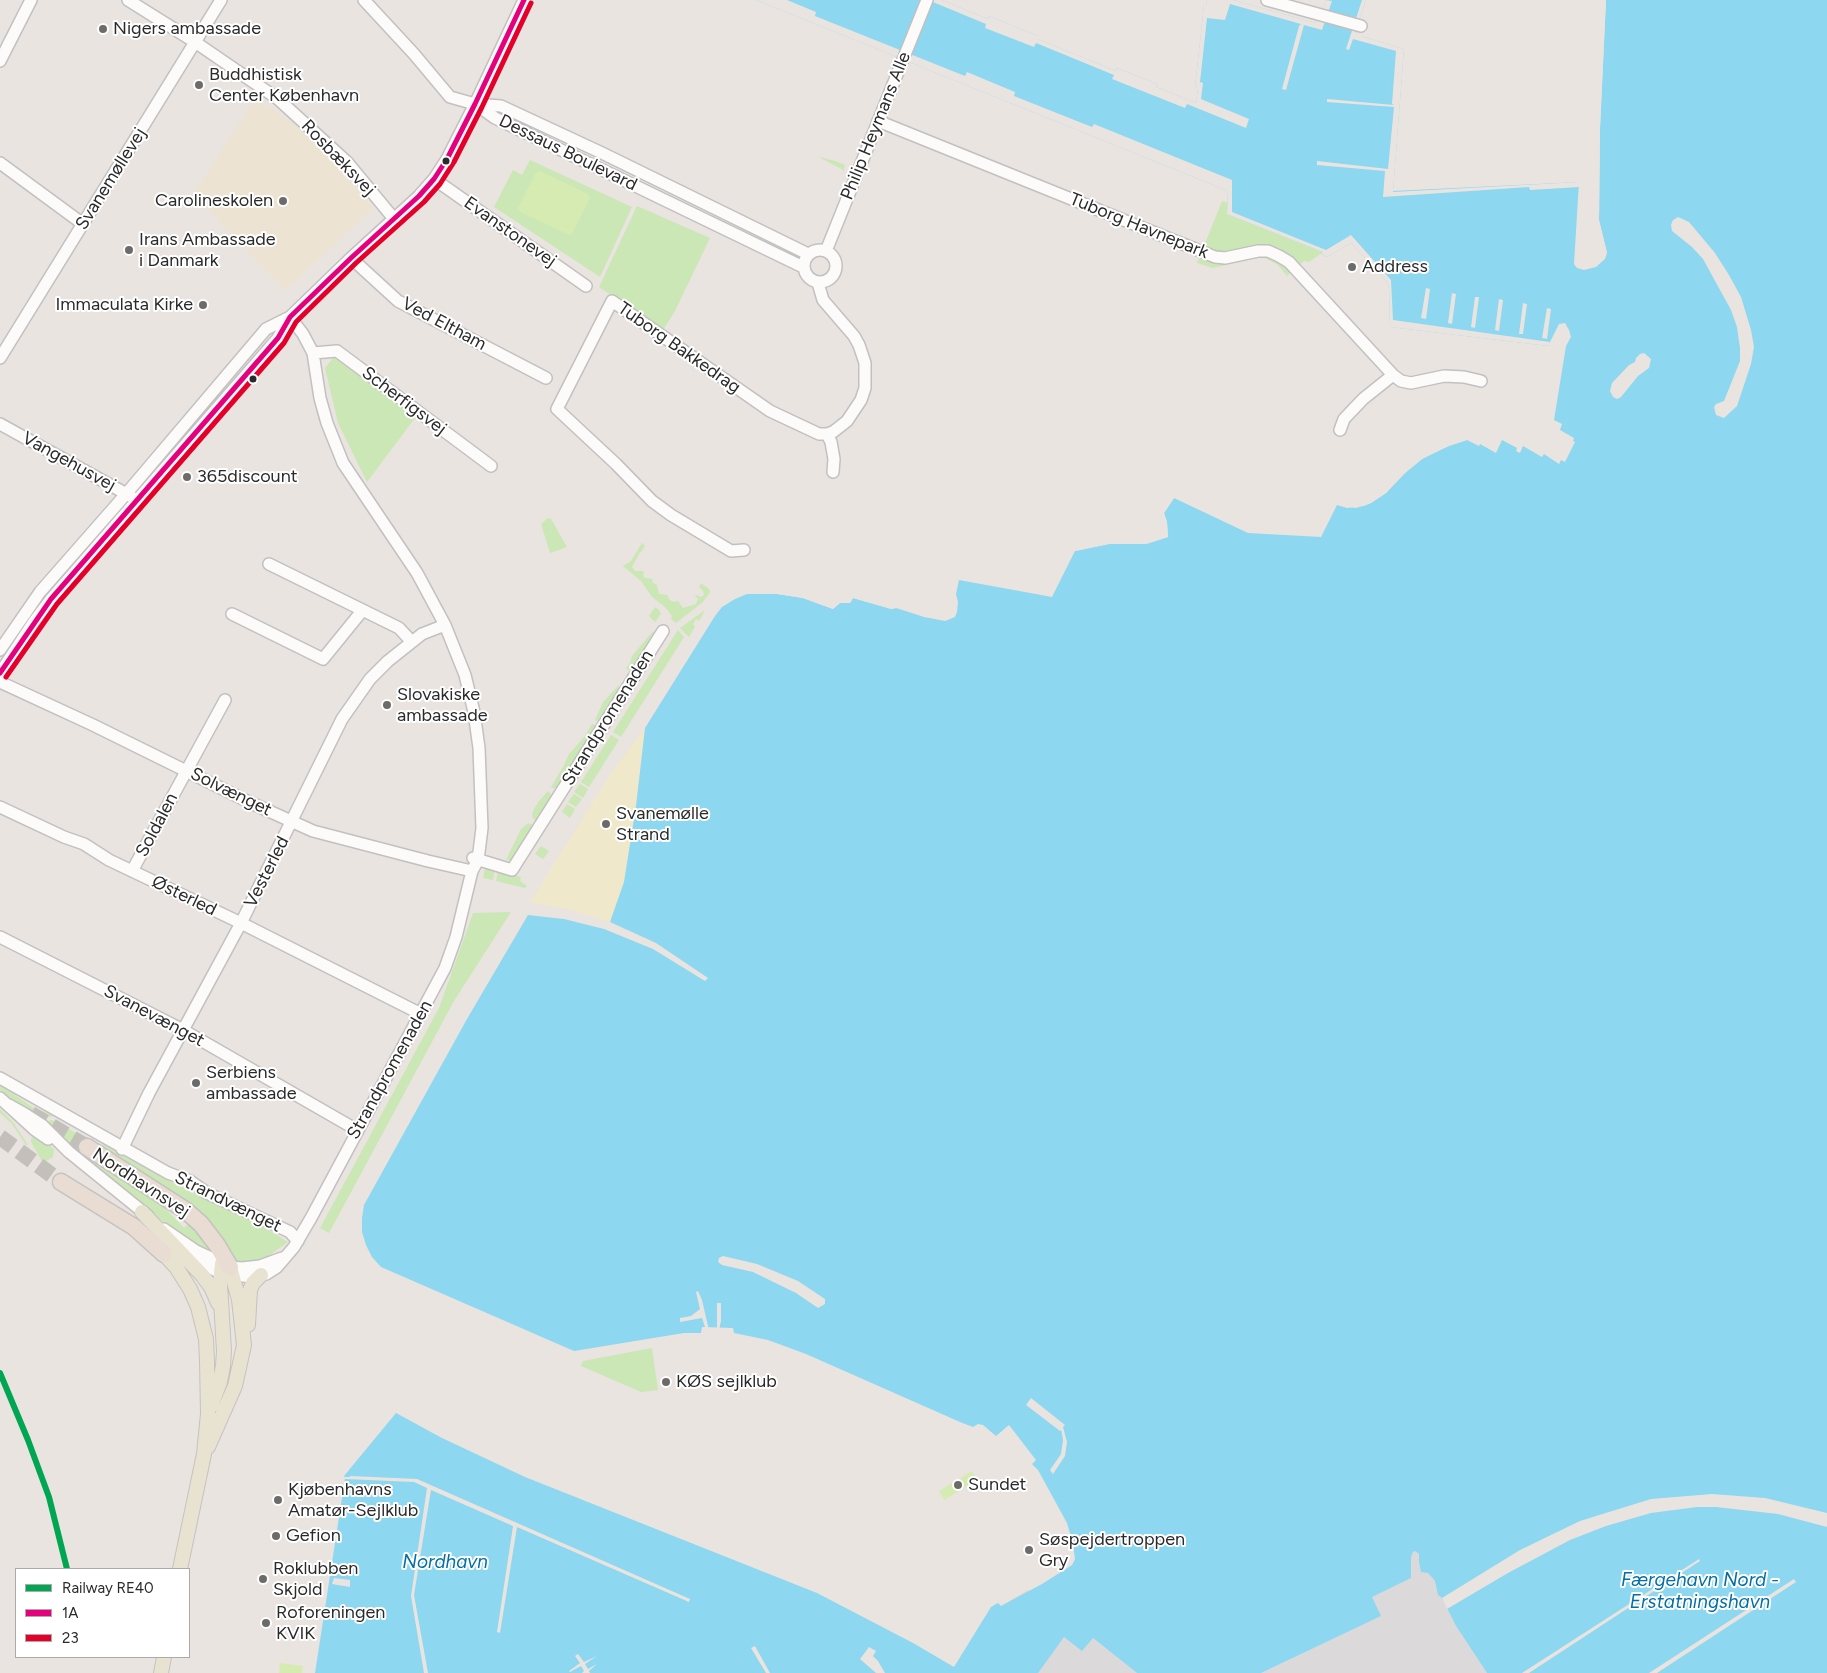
<!DOCTYPE html>
<html>
<head>
<meta charset="utf-8">
<style>
	body { margin:0 }
	#map { position:relative; width:1827px; height:1673px; overflow:hidden; background:#e9e4df; font-family:Figtree,sans-serif }
	canvas { display:block }
	.legend { position:absolute; left:15px; top:1568px; width:175px; height:90px; box-sizing:border-box; background:#fff; border:1px solid #aaa; margin:0; padding:6px 9px; list-style:none; font-size:15px; color:#2a2a2a }
	.legend li { display:flex; align-items:center; gap:10px; height:25px }
	.legend b { width:25px; border:1px solid #aaa }
</style>
</head>
<body>
<div id="map">
<canvas width="1827" height="1673"></canvas>
<ul class="legend">
<li><b style="height:6px;background:#00a651"></b>Railway RE40</li>
<li><b style="height:6px;background:#e5007d"></b>1A</li>
<li><b style="height:6px;background:#e4002b"></b>23</li>
</ul>
</div>
<script>
const ctx = document.querySelector('canvas').getContext('2d');
ctx.lineJoin = 'round';
function paint(path, color) { ctx.fillStyle = color; ctx.fill(path, 'evenodd'); }
const shape = rows => new Path2D(rows.map(r => 'M' + r).join(''));
function stroke(path, color, width, dash) { ctx.strokeStyle = color; ctx.lineWidth = width; ctx.lineCap = dash ? 'butt' : 'round'; ctx.setLineDash(dash || []); ctx.stroke(path); }
function drawText(font, color, halo, rows, align = 'center') {
  ctx.font = font + ' Figtree,sans-serif'; ctx.lineWidth = 4; ctx.setLineDash([]); ctx.textBaseline = 'middle'; ctx.strokeStyle = halo; ctx.fillStyle = color; for (const [text, x, y, turn = 0] of rows) {
    ctx.save(); ctx.translate(x, y); ctx.rotate((+turn || 0) * Math.PI / 180); ctx.textAlign = isNaN(turn) ? turn : align; if (halo) ctx.strokeText(text, 0, 0); ctx.fillText(text, 0, 0); ctx.restore();
  }
}
paint(shape([
	[1415,1551,1419,1554,1428,1573,1437,1584,1438,1595,1442,1598,1456,1626,1487,1673,1261,1673,1380,1616,1371,1597,1410,1578,1411,1557,1413,1552],
	[1028,1590,1093,1638,1137,1673,962,1673,991,1607,998,1603,1001,1606]
]), '#dcd9db');
paint(shape([
	[255,99,294,123,343,173,373,208,285,291,193,194]
]), '#ede3d2');
paint(shape([
	[819,157,835,161,845,165,843,173,843,170],
	[530,160,632,207,600,277,494,207,513,170,522,175],
	[1222,201,1228,203,1227,214,1323,252,1309,262,1304,261,1299,265,1283,251,1267,245,1260,245,1220,252,1204,246],
	[637,206,710,238,675,311,663,330,599,287],
	[1267,254,1292,271,1287,276,1278,265,1265,258,1258,258,1213,268,1197,263,1200,255],
	[334,357,415,418,367,482,338,423,325,368],
	[548,518,551,519,567,547,550,553,541,524],
	[642,543,645,546,641,552,640,552,632,567,635,571,644,571,643,576,645,578,653,579,652,582,657,585,659,594,667,595,670,600,673,602,678,601,683,608,696,604,698,599,695,596,696,595,701,597,704,595,703,591,699,587,701,583,709,589,710,592,703,602,676,623,671,619,672,616,665,607,652,597,641,581,623,566,631,561],
	[655,607,659,610,661,614,655,622,649,616],
	[705,610,699,621,696,619,693,624,695,627,689,637,680,628],
	[678,630,684,637,621,737,613,732],
	[653,631,654,635,632,668,628,670,626,668,630,663,632,656],
	[619,685,619,689,597,722,595,720,603,702],
	[592,724,596,725,556,788,552,788,551,787,563,767,569,754,584,737],
	[611,735,619,740,589,787,581,782],
	[580,784,588,789,583,798,574,792],
	[548,791,552,795,536,821,534,820,532,816,533,811,539,801],
	[574,794,582,799,576,807,568,802],
	[567,804,575,809,570,818,562,812],
	[528,823,533,825,511,860,506,860,521,829],
	[541,846,549,851,543,859,535,854],
	[485,868,495,870,493,880,483,878],
	[498,871,521,877,520,881,527,886,525,888,496,881],
	[511,912,454,1001,329,1233,320,1228,439,1008,473,913],
	[0,1085,34,1108,57,1116,47,1117,41,1121,0,1090],
	[0,1109,13,1122,28,1145,26,1145,12,1124,0,1113],
	[50,1120,57,1121,86,1140,104,1145,165,1179,265,1228,288,1242,267,1257,253,1262,238,1263,218,1236,152,1197,165,1208,184,1228,190,1222,218,1257,185,1239,64,1142,45,1125],
	[35,1134,54,1149,53,1157,43,1163,31,1142,31,1139],
	[652,1348,658,1390,641,1392,581,1366,583,1361]
]), '#cae7b5');
paint(shape([
	[645,728,636,806,624,882,610,922,567,909,530,902,612,772]
]), '#f0e8cb');
paint(shape([
	[540,171,588,194,590,198,572,234,569,235,520,212,518,208,536,172],
	[972,1471,977,1480,944,1500,939,1491],
	[280,1663,303,1666,302,1673,279,1673]
]), '#d6ebb2');
paint(shape([
	[756,0,942,0,988,19,989,16,1038,36,1038,39,1116,71,1117,68,1157,84,1156,87,1196,103,1198,88,1195,87,1204,5,1206,5,1207,0,1233,0,1316,23,1326,0,1366,0,1355,32,1361,33,1361,36,1404,49,1393,191,1579,182,1574,264,1577,268,1584,270,1596,267,1605,259,1607,253,1599,220,1600,128,1606,0,1827,0,1827,1673,1487,1673,1456,1626,1442,1598,1438,1595,1435,1581,1428,1573,1421,1572,1419,1562,1419,1554,1415,1551,1413,1552,1411,1557,1411,1578,1372,1597,1381,1616,1261,1673,1137,1673,1093,1638,1082,1651,1064,1637,1038,1673,315,1673,345,1478,344,1476,396,1413,442,1438,525,1477,817,1593,913,1643,954,1667,991,1607,998,1603,1001,1606,1042,1584,1072,1565,1075,1559,1073,1544,1067,1523,1038,1470,1032,1464,1036,1460,1009,1425,996,1436,983,1425,978,1424,973,1427,960,1422,806,1354,768,1340,734,1333,733,1328,702,1327,701,1333,684,1333,574,1351,381,1267,372,1257,366,1245,362,1232,362,1218,364,1205,467,1019,528,915,564,919,604,929,653,949,705,981,708,978,656,943,610,922,624,882,636,806,645,728,715,616,722,607,735,599,747,594,777,594,803,598,833,609,840,603,850,603,853,598,891,609,896,608,924,617,945,621,955,617,957,612,958,602,956,594,959,580,1052,597,1075,551,1109,544,1146,544,1168,537,1167,522,1164,513,1174,498,1248,533,1321,537,1337,505,1347,508,1364,506,1371,503,1386,493,1405,473,1422,459,1451,445,1467,440,1479,446,1480,444,1496,453,1502,440,1517,448,1516,451,1520,453,1523,446,1542,457,1544,454,1559,464,1561,460,1565,462,1575,442,1573,441,1574,438,1560,430,1562,424,1554,420,1566,346,1571,337,1569,330,1565,323,1559,324,1548,346,1390,327,1389,288,1387,282,1351,243,1327,257,1321,254,1323,252,1227,214,1228,191]
]), '#8dd7f0');
paint(shape([
	[756,0,787,0,816,12,815,16,965,76,967,72,1015,92,1014,96,1092,127,1094,124,1232,180,1232,212,1326,250,1351,235,1391,280,1393,320,1550,342,1548,346,1390,327,1389,288,1387,282,1351,243,1327,257,1321,254,1323,252,1227,214,1228,191],
	[928,0,942,0,988,19,989,16,1038,36,1038,39,1116,71,1117,68,1157,84,1156,87,1196,103,1198,88,1195,87,1204,5,1206,5,1207,0,1233,0,1316,23,1326,0,1332,1,1322,30,1304,25,1286,90,1282,89,1299,26,1301,24,1230,4,1225,20,1207,18,1200,82,1203,83,1201,99,1249,119,1246,128,1187,104,1185,108,1112,79,1114,75,1036,43,1034,47,985,28,986,24],
	[1362,0,1366,0,1355,32,1361,33,1361,36,1404,49,1393,192,1579,182,1579,187,1530,190,1529,187,1383,197,1385,171,1317,165,1317,161,1388,169,1394,107,1327,102,1327,99,1394,105,1392,104,1396,51,1353,39,1349,50,1346,49],
	[1604,0,1606,0,1600,128,1599,220,1607,253,1604,251,1596,220,1598,128],
	[1678,217,1689,222,1715,253,1729,275,1741,297,1751,330,1754,347,1751,364,1737,406,1724,418,1716,415,1714,407,1716,404,1724,401,1740,361,1740,348,1737,327,1731,310,1703,259,1692,247,1672,231,1671,225,1673,220],
	[1426,288,1430,289,1426,319,1421,318],
	[1452,293,1456,294,1452,324,1448,323],
	[1475,297,1479,297,1475,328,1471,327],
	[1499,299,1503,300,1499,331,1495,330],
	[1523,303,1527,304,1523,334,1519,334],
	[1547,308,1551,309,1547,339,1542,338],
	[1644,353,1651,359,1649,368,1638,376,1621,397,1617,399,1613,397,1610,391,1612,383,1629,365,1635,362,1636,358,1640,354],
	[1463,438,1467,440,1440,449,1422,459,1405,473,1386,493,1371,503,1356,508,1337,505,1338,503,1356,505,1370,501,1385,491,1403,471,1420,457,1439,447],
	[1172,497,1174,498,1164,513,1167,522,1168,537,1146,544,1109,544,1075,551,1076,548,1108,542,1146,541,1165,535,1165,522,1161,513],
	[748,592,777,592,803,595,832,606,839,600,849,600,853,595,892,607,896,606,896,608,892,609,853,598,850,603,840,603,833,609,803,598,777,594,747,594],
	[723,1256,757,1264,798,1281,825,1299,825,1304,818,1308,796,1293,753,1272,722,1265,718,1262,719,1258],
	[698,1291,702,1300,709,1330,706,1330,702,1318,680,1322,680,1318,691,1316,700,1309,696,1292],
	[717,1303,721,1303,721,1321,719,1330,717,1330],
	[1031,1398,1065,1425,1063,1427,1067,1442,1065,1456,1053,1474,1050,1470,1061,1454,1063,1440,1062,1434,1061,1430,1060,1431,1026,1405],
	[350,1476,417,1479,690,1599,689,1602,517,1527,500,1633,497,1632,513,1526,431,1490,414,1595,428,1673,424,1673,411,1596,427,1488,414,1482,345,1479,344,1477,350,1477],
	[1712,1494,1765,1498,1827,1513,1827,1527,1778,1514,1716,1507,1697,1507,1651,1513,1606,1526,1570,1540,1508,1573,1447,1609,1442,1598,1520,1550,1580,1521,1651,1499],
	[1699,1559,1700,1561,1529,1673,1522,1673],
	[334,1578,350,1580,350,1587,332,1584],
	[1794,1579,1796,1582,1657,1673,1649,1673],
	[755,1646,770,1673,766,1673,751,1648],
	[869,1647,876,1651,873,1656,878,1661,885,1673,876,1673,860,1659],
	[578,1654,584,1662,597,1656,585,1664,588,1669,597,1664,589,1671,590,1673,582,1673,584,1671,581,1666,570,1672,569,1671,580,1663,575,1656]
]), '#e9e4df');
stroke(shape([
	[31,1114,87,1147],
	[0,1137,61,1182]
]), '#c3bfbb', 16, [16, 8]);
const minor = shape([
	[128,0,195,42,278,99,347,162,395,220],
	[364,0,414,54,450,97,475,104,501,106,602,153,808,254],
	[1267,0,1361,26],
	[0,61,31,0],
	[477,105,495,118,803,267],
	[878,121,1215,257,1225,258,1258,251,1268,251,1279,256,1289,262,1393,375,1401,381,1411,383,1444,376,1464,377,1481,381],
	[0,163,83,224],
	[434,179,586,286],
	'804 266a16 16 0 1 1 32 0a16 16 0 1 1-32 0Z',
	[826,251,927,0],
	[351,258,398,301,546,378],
	[313,353,337,351,491,466],
	[0,358,221,0],
	[0,424,132,497],
	[1340,430,1344,419,1363,399,1393,375],
	[827,434,831,442,834,459,833,472],
	[744,550,731,551,671,515,652,501,616,464,557,409,612,301,770,411,819,434,827,434,833,432,847,421,861,400,865,388,865,363,859,345,854,336,823,300,818,283],
	[269,564,399,628,411,641],
	[232,614,323,659,362,611],
	[0,650,40,592,126,494,266,329,290,317],
	[0,673,35,620,51,599,278,338,290,317,351,258,419,196,434,179,447,159,475,104,524,0],
	[0,682,93,725,249,802,313,831,428,861,472,871],
	[0,807,64,837,84,844,109,860,241,923,421,1014],
	[473,858,512,870,663,631],
	[132,871,225,700],
	[0,937,183,1030,357,1130],
	[0,1078,168,1173,190,1181,207,1193,290,1232,298,1241],
	[0,1098,35,1130,48,1139],
	[9,1105,25,1114,42,1125,69,1152,148,1216],
	[122,1149,149,1093,241,923,342,719,370,679,388,661,422,634,445,625],
	[164,1229,196,1251,230,1267,242,1268,260,1266,282,1258],
	[186,1252,202,1264,221,1273,251,1277,266,1274,277,1267,294,1247,311,1218,445,968,456,937,472,871,478,860,482,828,479,748,474,712,465,675,445,625,417,573,343,463,327,423,320,398,313,353,303,334,290,317]
]);
const major = shape([
	[142,1212,202,1275,211,1287,218,1303],
	[164,1254,176,1267,190,1289,198,1307,206,1339,207,1361,208,1414,204,1454,180,1569],
	[248,1325,250,1290,253,1283,261,1275],
	[211,1406,220,1382,223,1366,224,1351,220,1284,222,1264],
	[208,1447,235,1386,244,1345,239,1300,230,1267],
	[161,1673,164,1657]
]);
const highway = shape([
	[87,1147,185,1210,201,1224,217,1245,230,1267],
	[61,1182,134,1227,164,1254]
]);
stroke(minor, '#c2c0c1', 14);
stroke(major, '#c4c3c1', 16);
stroke(highway, '#c4c3c1', 19);
stroke(minor, '#fcfbfa', 11);
stroke(major, '#e8e2d1', 14);
stroke(highway, '#e9dcd3', 16);
stroke(shape([
	[0,673,51,599,278,338,290,317,351,258,419,196,434,179,447,159,475,104,524,0]
]), '#e5007d', 5);
stroke(shape([
	[6,677,57,604,284,343,296,322,356,263,424,202,440,184,454,162,482,107,531,3]
]), '#e4002b', 5);
stroke(shape([
	[0,1373,28,1440,49,1497,67,1569]
]), '#00a651', 6);
for (const [x, y, r, color] of [
	[103,29,5,"#6d6b69"],
	[199,85,5,"#6d6b69"],
	[446,161,4.5,"#2a2a2a"],
	[283,201,5,"#6d6b69"],
	[129,250,5,"#6d6b69"],
	[1352,267,5,"#6d6b69"],
	[203,305,5,"#6d6b69"],
	[253,379,4.5,"#2a2a2a"],
	[187,477,5,"#6d6b69"],
	[387,705,5,"#6d6b69"],
	[606,824,5,"#6d6b69"],
	[196,1083,5,"#6d6b69"],
	[666,1382,5,"#6d6b69"],
	[958,1485,5,"#6d6b69"],
	[278,1500,5,"#6d6b69"],
	[276,1536,5,"#6d6b69"],
	[1029,1550,5,"#6d6b69"],
	[263,1579,5,"#6d6b69"],
	[266,1623,5,"#6d6b69"]
]) { const dot = new Path2D(); dot.arc(x, y, r, 0, 2 * Math.PI); ctx.fillStyle = color; ctx.fill(dot); stroke(dot, '#fff', 2); }
drawText('18px', '#2a2a2a', '#fff', [
	["Nigers ambassade",113,29],
	["Buddhistisk",209,75],
	["Center København",209,96],
	["Carolineskolen",273,201,"right"],
	["Irans Ambassade",139,240],
	["i Danmark",139,261],
	["Address",1362,267],
	["Immaculata Kirke",193,305,"right"],
	["365discount",197,477],
	["Slovakiske",397,695],
	["ambassade",397,716],
	["Svanemølle",616,814],
	["Strand",616,835],
	["Serbiens",206,1073],
	["ambassade",206,1094],
	["KØS sejlklub",676,1382],
	["Sundet",968,1485],
	["Kjøbenhavns",288,1490],
	["Amatør-Sejlklub",288,1511],
	["Gefion",286,1536],
	["Søspejdertroppen",1039,1540],
	["Gry",1039,1561],
	["Roklubben",273,1569],
	["Skjold",273,1590],
	["Roforeningen",276,1613],
	["KVIK",276,1634]
], 'left');
drawText('18px', '#2a2a2a', '#fff', [
	["Philip Heymans Alle",876,126,-68],
	["Dessaus Boulevard",568,153,26],
	["Rosbæksvej",338,158,46],
	["Svanemøllevej",111,179,-58],
	["Tuborg Havnepark",1139,226,22],
	["Evanstonevej",510,232,35],
	["Ved Eltham",444,324,28],
	["Tuborg Bakkedrag",679,348,35],
	["Scherfigsvej",404,401,37],
	["Vangehusvej",69,462,29],
	["Strandpromenaden",608,718,-58],
	["Solvænget",231,792,26],
	["Soldalen",157,825,-62],
	["Vesterled",267,872,-63],
	["Østerled",184,896,26],
	["Svanevænget",154,1016,28],
	["Strandpromenaden",390,1070,-61],
	["Nordhavnsvej",141,1183,33],
	["Strandvænget",228,1202,26]
]);
drawText('italic 19px', '#036ea5', '#fff', [
	["Nordhavn",445,1562],
	["Færgehavn Nord -",1700,1580],
	["Erstatningshavn",1700,1602]
]);
</script>
</body>
</html>
